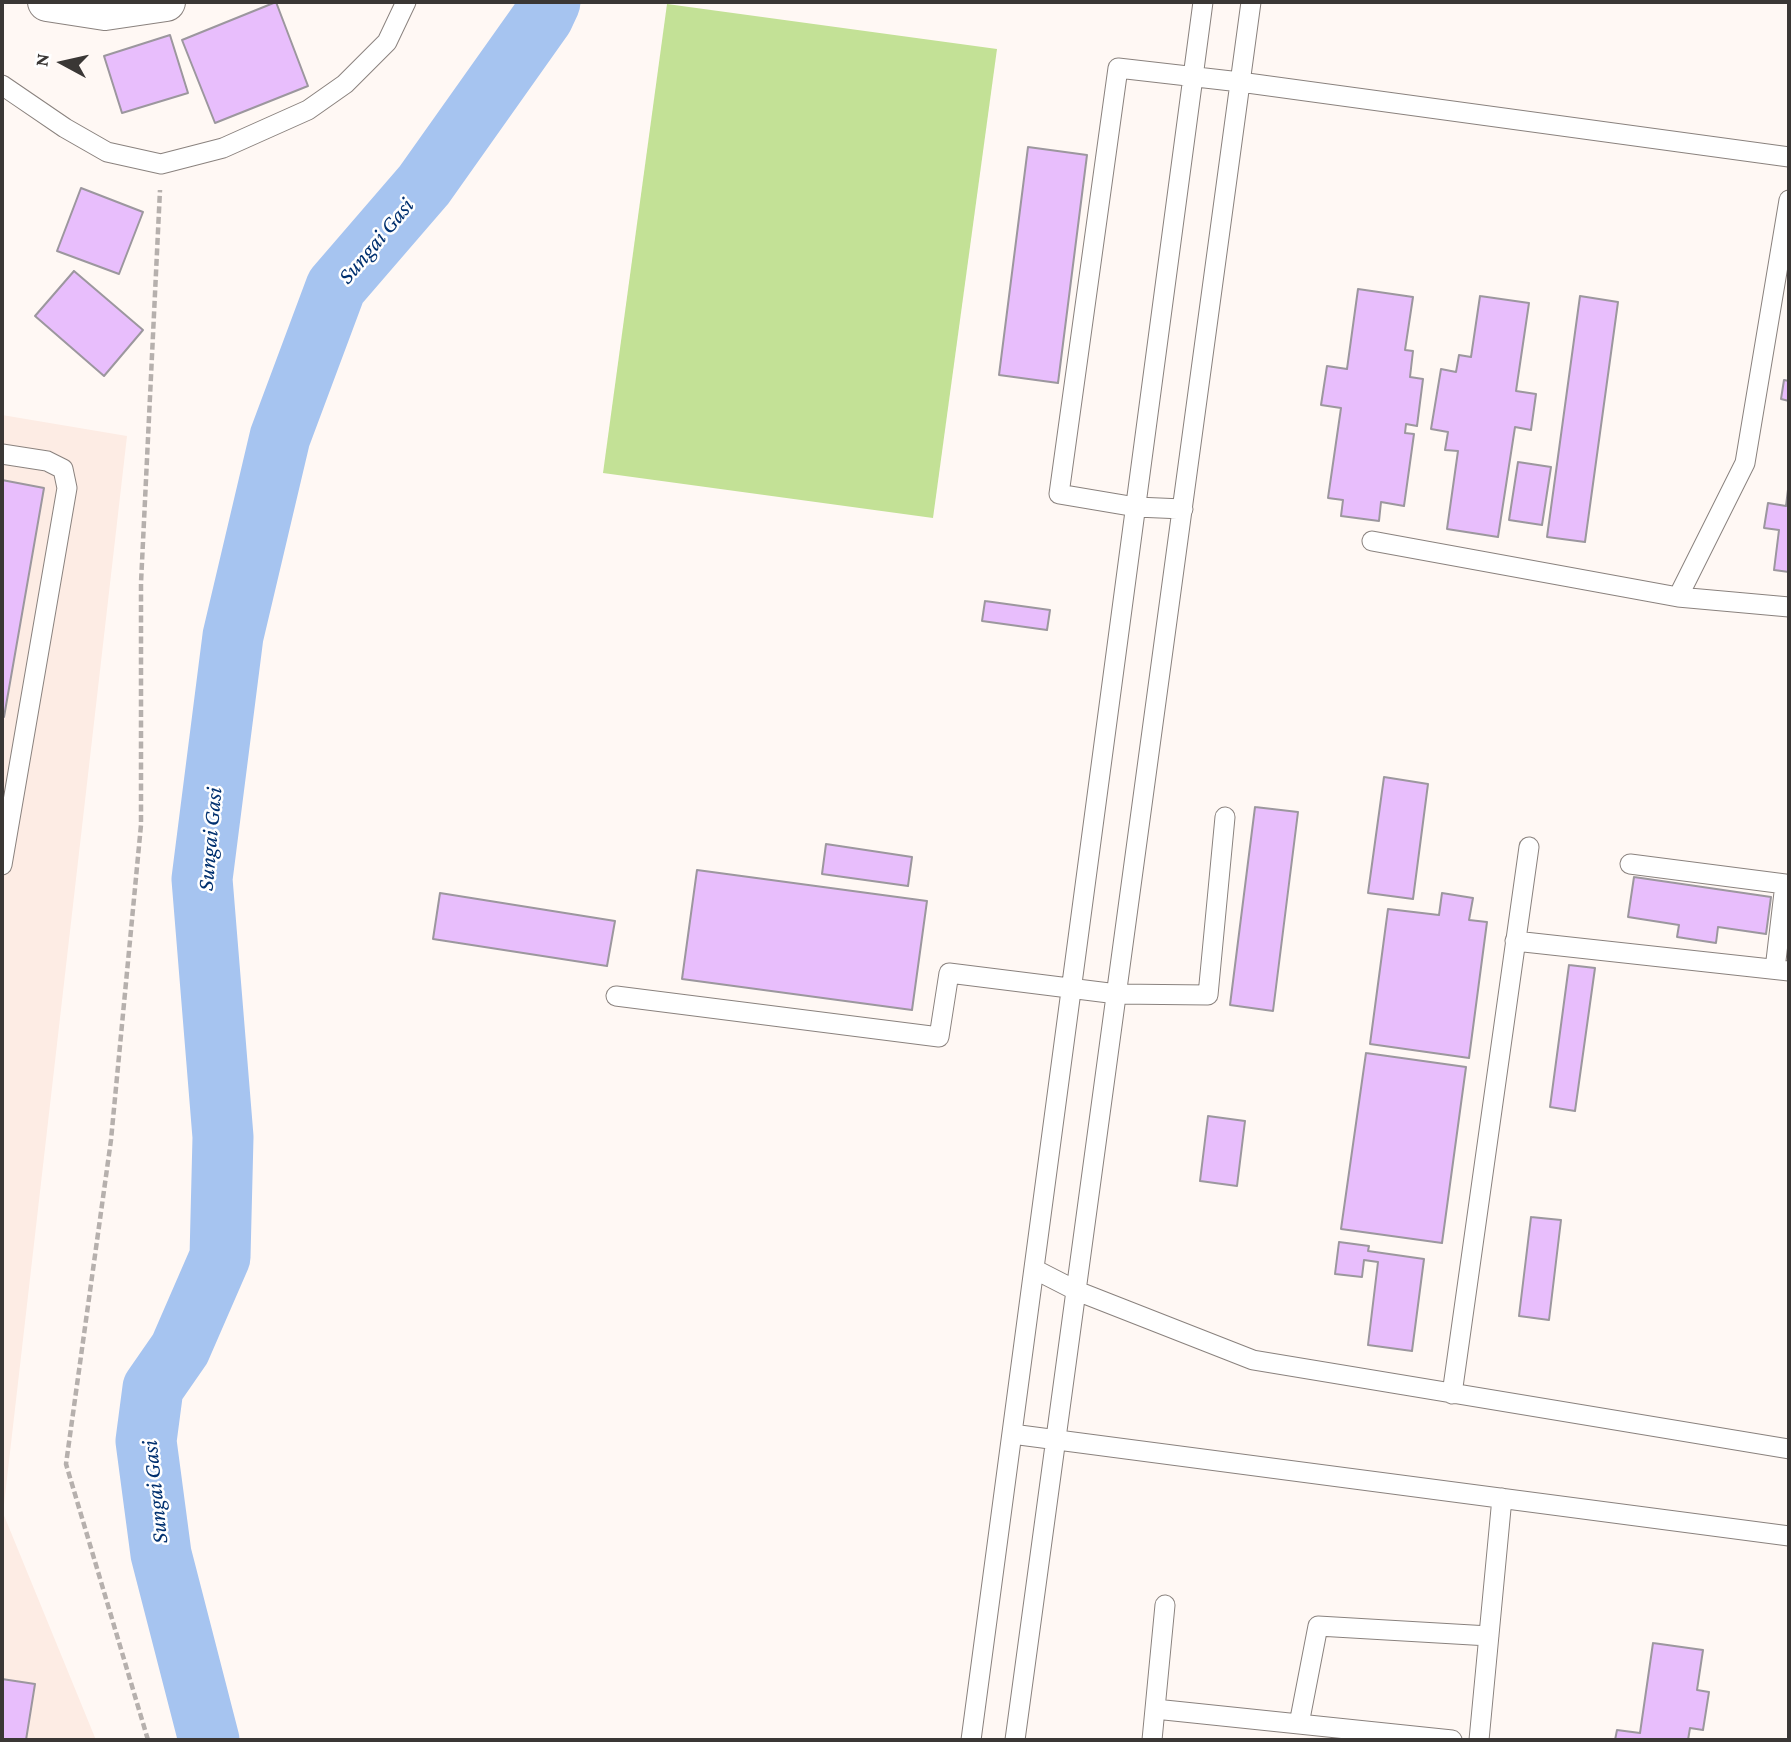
<!DOCTYPE html>
<html>
<head>
<meta charset="utf-8">
<style>
	body { margin:0 }
	#map { position:relative; width:1791px; height:1742px; overflow:hidden; background:#fff8f4; font-family:"Crimson Pro",serif }
	canvas { display:block }
	.frame { position:absolute; inset:0; border:4px solid #3a3735; pointer-events:none }
	.north { position:absolute; left:28px; top:28px; width:70px; height:70px; -webkit-text-stroke:5px #fff; paint-order:stroke; rotate:278deg; font-size:19px; font-weight:700; line-height:28px; text-align:center; color:#3a3735 }
	.north::after { content:''; display:block; margin:auto; width:24px; height:32px; background:#3a3735; clip-path:polygon(50% 0,100% 100%,50% 72%,0 100%) }
</style>
</head>
<body>
<div id="map">
<canvas width="1791" height="1742"></canvas>
<div class="frame"></div>
<div class="north">N</div>
</div>
<script>
const ctx = document.querySelector('canvas').getContext('2d');
ctx.lineJoin = 'round';
function paint(path, color) { ctx.fillStyle = color; ctx.fill(path, 'evenodd'); }
const shape = rows => new Path2D(rows.map(r => 'M' + r).join(''));
function stroke(path, color, width, dash) { ctx.strokeStyle = color; ctx.lineWidth = width; ctx.lineCap = dash ? 'butt' : 'round'; ctx.setLineDash(dash || []); ctx.stroke(path); }
function drawText(font, color, halo, rows, align = 'center') {
  ctx.font = font + ' "Crimson Pro",serif'; ctx.lineWidth = 5; ctx.setLineDash([]); ctx.textBaseline = 'middle'; ctx.strokeStyle = halo; ctx.fillStyle = color; for (const [text, x, y, turn = 0] of rows) {
    ctx.save(); ctx.translate(x, y); ctx.rotate((+turn || 0) * Math.PI / 180); ctx.textAlign = isNaN(turn) ? turn : align; if (halo) ctx.strokeText(text, 0, 0); ctx.fillText(text, 0, 0); ctx.restore();
  }
}
paint(shape([
	[2,415,127,436,3,1513,96,1740,2,1740]
]), '#fdece4');
paint(shape([
	[667,4,997,49,933,518,603,473]
]), '#c3e196');
stroke(shape([
	[209,1740,161,1554,146,1441,153,1388,180,1349,220,1257,223,1137,202,879,233,636,280,437,336,287,424,185,543,17,550,2]
]), '#a6c4f0', 61);
const building = shape([
	[276,2,308,86,215,123,182,40,276,2],
	[170,35,188,93,122,113,104,56,170,35],
	[1028,147,1087,155,1058,383,999,375,1028,147],
	[81,188,143,212,119,274,57,251,81,188],
	[74,271,143,330,104,376,35,316,74,271],
	[1358,289,1413,297,1405,350,1413,351,1410,377,1423,379,1417,426,1406,424,1405,433,1414,434,1404,506,1381,502,1379,521,1341,516,1343,500,1328,498,1341,408,1321,405,1327,366,1347,369,1358,289],
	[1480,296,1529,303,1516,391,1536,394,1531,430,1515,427,1498,537,1447,529,1458,451,1445,450,1448,432,1431,429,1441,369,1456,372,1459,355,1471,357,1480,296],
	[1580,296,1618,302,1585,542,1547,537,1580,296],
	[1784,380,1789,381,1789,401,1781,399,1784,380],
	[1518,462,1551,467,1542,525,1509,520,1518,462],
	[2,480,44,488,4,717,2,717,2,480],
	[1789,481,1789,572,1774,570,1779,530,1764,528,1768,503,1786,506,1789,481],
	[985,601,1050,610,1047,630,982,621,985,601],
	[1384,777,1428,784,1413,899,1368,893,1384,777],
	[1255,807,1298,812,1273,1011,1230,1005,1255,807],
	[826,844,912,857,908,886,822,874,826,844],
	[697,870,927,901,912,1010,682,979,697,870],
	[1634,877,1771,897,1766,934,1718,927,1716,943,1677,937,1679,925,1628,917,1634,877],
	[440,893,615,921,607,966,433,939,440,893],
	[1442,893,1473,898,1469,920,1487,922,1469,1058,1370,1044,1388,909,1439,915,1442,893],
	[1569,965,1595,968,1575,1111,1550,1107,1569,965],
	[1366,1053,1466,1067,1442,1243,1341,1229,1366,1053],
	[1208,1116,1245,1121,1237,1186,1200,1181,1208,1116],
	[1531,1217,1561,1220,1549,1320,1519,1316,1531,1217],
	[1339,1242,1369,1246,1368,1251,1424,1259,1412,1351,1368,1345,1378,1262,1364,1260,1362,1277,1335,1274,1339,1242],
	[1653,1643,1703,1650,1697,1690,1709,1692,1703,1730,1690,1728,1688,1740,1615,1740,1617,1730,1640,1733,1653,1643],
	[2,1679,35,1684,26,1740,2,1740,2,1679]
]);
paint(building, '#e8befc');
stroke(building, '#9c979e', 2);
const service = shape([
	[2,85,65,128,107,152,161,164,223,148,308,110,345,84,387,42,406,2],
	[2,454,47,461,63,469,67,488,2,865],
	[1183,509,1136,507,1059,494,1118,68,1240,82,1789,157],
	[1372,541,1678,597,1745,463,1789,200],
	[1678,597,1789,607],
	[1630,864,1785,884,1775,969],
	[1515,941,1789,971],
	[616,996,939,1037,949,973,1117,994,1208,995,1225,817],
	[1034,1269,1077,1291,1253,1360,1789,1449],
	[1452,1394,1529,847],
	[1012,1434,1789,1536],
	[1155,1709,1452,1740],
	[1299,1724,1318,1626,1489,1636],
	[971,1740,1203,2],
	[1015,1740,1251,2],
	[1152,1740,1165,1605],
	[1479,1740,1502,1498]
]);
const secondary = shape([
	[47,2,105,11,166,2]
]);
stroke(service, '#8a827e', 21);
stroke(secondary, '#8a827e', 40);
stroke(shape([
	[148,1740,66,1464,111,1140,141,825,141,583,160,190]
]), '#b6b0ad', 4.5, [7, 3.5]);
stroke(service, '#fff', 19);
stroke(secondary, '#fff', 38);
drawText('italic 23px', '#00306f', '#fff', [
	["Sungai Gasi",376,241,-50],
	["Sungai Gasi",210,839,-85],
	["Sungai Gasi",155,1492,-96]
]);
</script>
</body>
</html>
